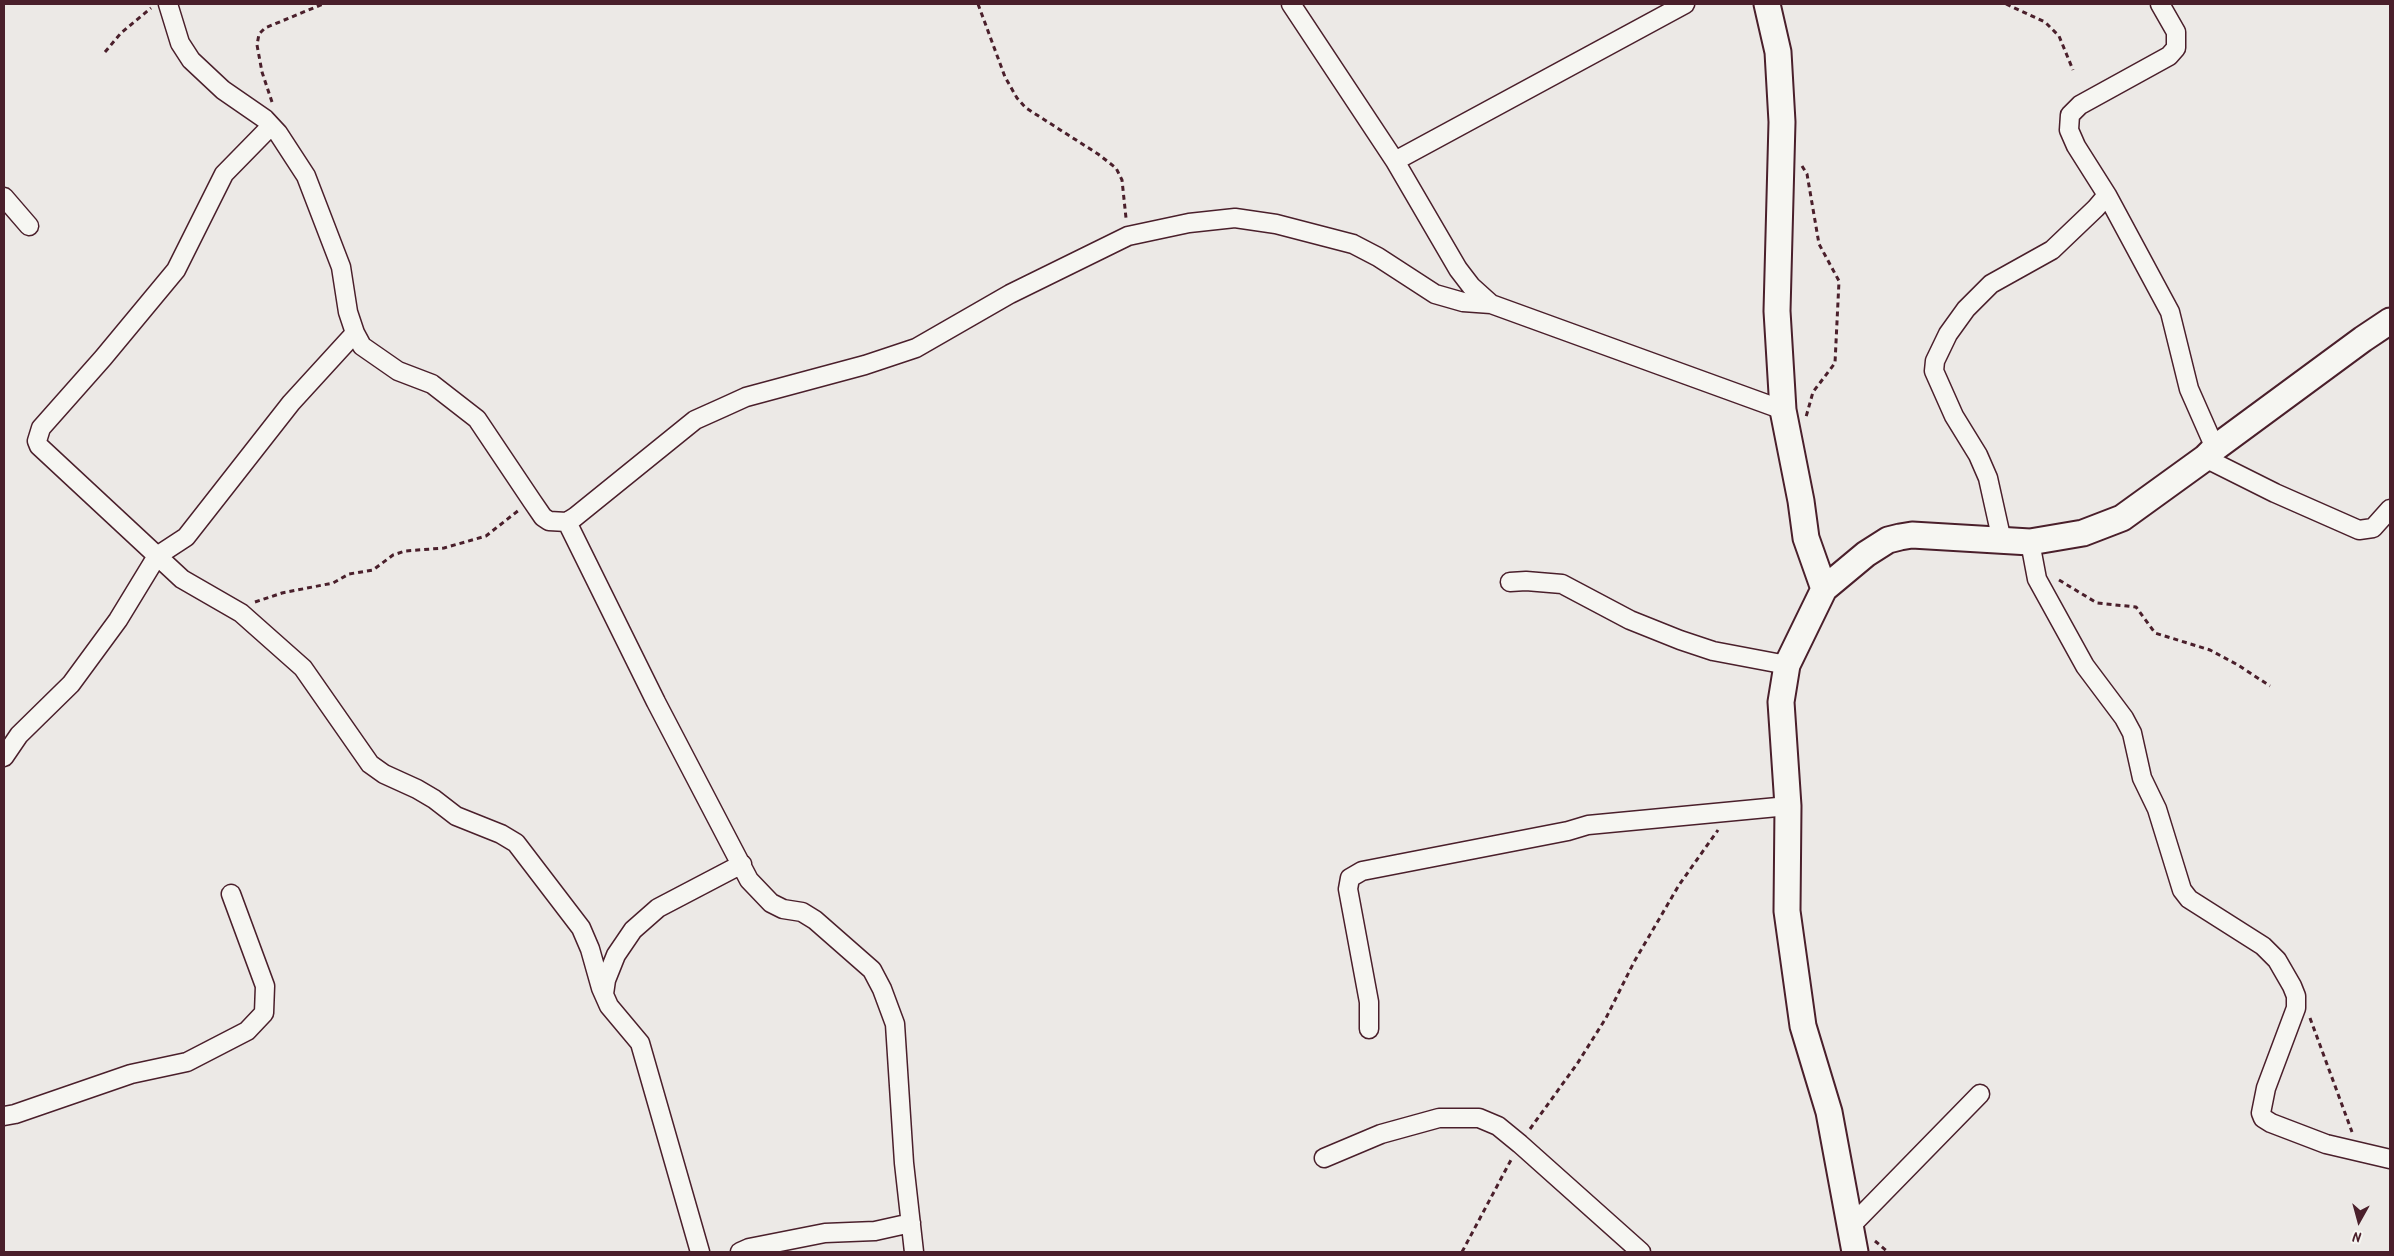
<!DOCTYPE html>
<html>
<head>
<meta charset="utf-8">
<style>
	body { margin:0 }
	#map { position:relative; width:2394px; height:1256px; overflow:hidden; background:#ece9e6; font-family:Kalam,sans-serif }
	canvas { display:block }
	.frame { position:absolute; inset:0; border:5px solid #4a1f2b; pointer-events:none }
	.north { position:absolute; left:2334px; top:1196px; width:50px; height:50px; -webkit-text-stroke:4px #f6f6f2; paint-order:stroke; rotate:187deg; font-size:14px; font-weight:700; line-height:20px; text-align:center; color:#4a1f2b }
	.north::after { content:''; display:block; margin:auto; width:18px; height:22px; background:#4a1f2b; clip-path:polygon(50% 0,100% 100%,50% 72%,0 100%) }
</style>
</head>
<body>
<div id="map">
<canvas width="2394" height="1256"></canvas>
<div class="frame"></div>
<div class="north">N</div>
</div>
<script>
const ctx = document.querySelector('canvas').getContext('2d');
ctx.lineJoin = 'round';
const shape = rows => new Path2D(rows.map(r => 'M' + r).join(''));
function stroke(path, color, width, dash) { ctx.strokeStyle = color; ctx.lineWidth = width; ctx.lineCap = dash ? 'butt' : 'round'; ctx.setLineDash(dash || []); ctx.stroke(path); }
const street = shape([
	[168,4,180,43,191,60,223,90,265,119,278,133,306,176,341,267,348,312,355,333,362,346,398,371,432,384,477,419,532,501,543,517,549,521,567,522,575,517,695,420,724,407,746,397,865,365,916,348,1010,294,1128,236,1189,223,1235,218,1276,224,1353,244,1378,257,1435,294,1463,302,1491,304,1783,410],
	[1291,4,1395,161,1458,269,1471,286,1491,304],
	[271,126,224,174,176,270,103,358,41,428,37,441,39,446,182,579,241,613,303,668,370,764,384,774,417,789,434,799,456,816,501,834,516,843,581,928,590,949,601,988,609,1006,640,1043,700,1252],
	[1395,161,1685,4],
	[2107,195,2170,312,2189,389,2215,448],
	[4,197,29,226],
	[2205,458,2275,493,2359,530,2373,528,2390,509],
	[567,522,656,702,749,880,771,903,783,909,802,912,815,920,872,970,882,989,895,1024,904,1163,914,1252],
	[2002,541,1988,478,1978,455,1954,416,1934,371,1935,361,1948,334,1966,309,1991,284,2052,250,2096,208,2107,195,2076,146,2069,130,2070,115,2080,105,2169,56,2176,48,2176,32,2160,4],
	[2030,542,2037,579,2085,666,2124,718,2132,733,2142,778,2157,809,2182,890,2189,899,2263,946,2277,960,2292,986,2296,996,2296,1008,2266,1088,2261,1113,2263,1118,2271,1123,2326,1144,2390,1159],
	[1510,582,1526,581,1562,584,1630,620,1680,640,1713,651,1787,665],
	[4,757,19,735,71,684,118,620,157,556,186,537,291,403,355,333],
	[604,994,606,980,616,955,633,930,658,908,742,864],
	[1369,1029,1369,1002,1348,889,1350,878,1362,871,1568,831,1588,825,1788,806],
	[4,1116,15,1114,131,1074,187,1062,247,1031,264,1013,265,986,231,894],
	[1324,1158,1381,1134,1439,1118,1479,1118,1498,1126,1520,1144,1641,1252],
	[1851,1226,1980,1094],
	[740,1252,749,1248,825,1233,875,1231,911,1223]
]);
const secondary = shape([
	[1767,4,1778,52,1782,122,1777,311,1783,410,1801,501,1806,538,1824,589],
	[1855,1252,1829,1112,1803,1026,1787,911,1788,806,1781,702,1787,665,1824,589,1866,554,1888,540,1900,537,1912,535,2030,542,2083,533,2122,518,2205,458,2215,448,2363,339,2390,321]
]);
stroke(street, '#4a1f2b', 21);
stroke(secondary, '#4a1f2b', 29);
stroke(shape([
	[978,4,1005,77,1017,98,1026,108,1098,154,1116,168,1122,180,1126,218],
	[2006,4,2045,22,2059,36,2073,70],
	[105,52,121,33,151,8],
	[272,102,262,72,257,45,259,34,265,28,323,4],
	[1802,166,1807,174,1819,244,1839,281,1835,363,1813,392,1806,417],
	[2059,580,2097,603,2136,607,2155,633,2210,650,2238,665,2270,686],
	[255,602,282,593,333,583,349,574,373,570,393,555,405,551,444,548,486,536,519,510],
	[2310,1018,2352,1132],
	[1530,1129,1577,1064,1606,1018,1634,962,1679,885,1718,830],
	[1875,1241,1888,1252],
	[1462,1252,1512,1158]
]), '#4a1f2b', 3, [5, 4]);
stroke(street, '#f6f6f2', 18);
stroke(secondary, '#f6f6f2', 25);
</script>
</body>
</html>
